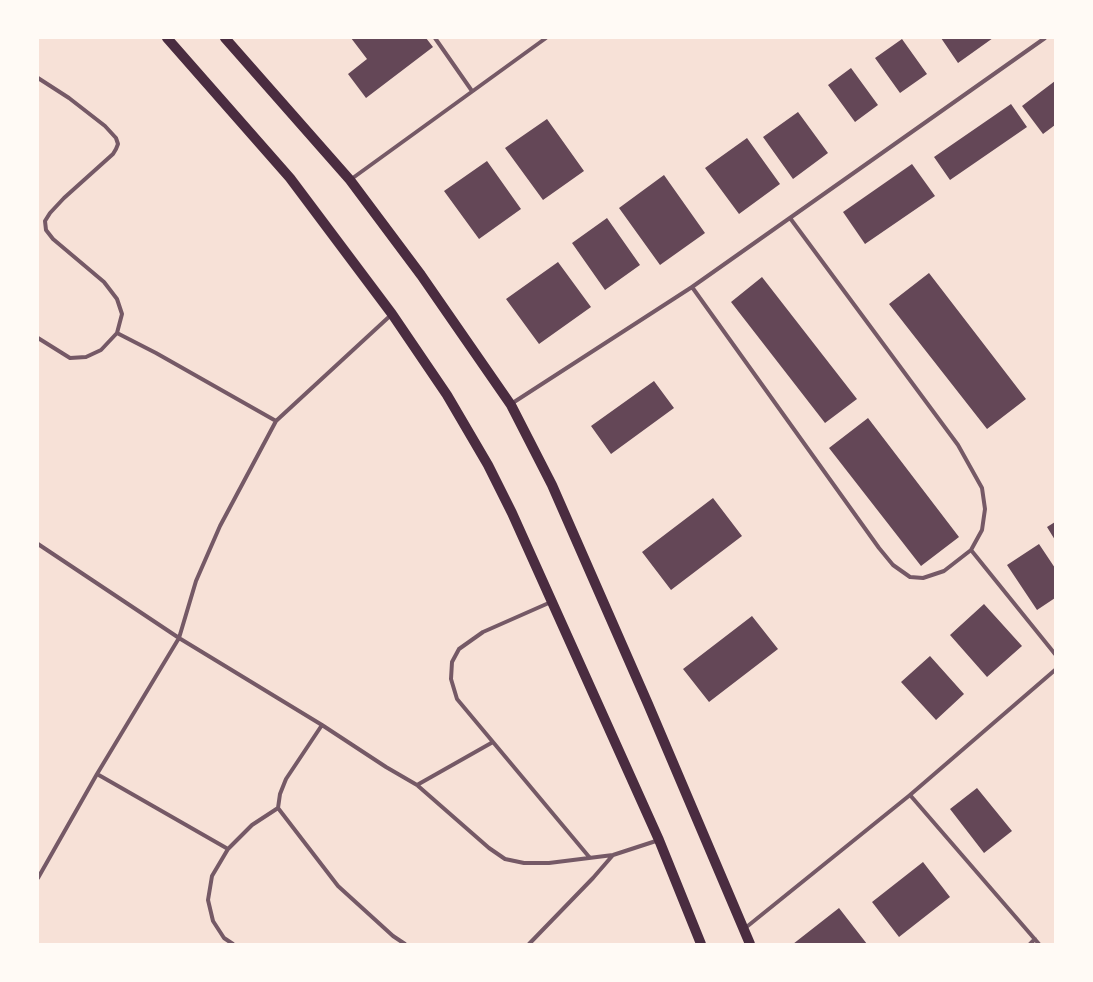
<!DOCTYPE html>
<html>
<head>
<meta charset="utf-8">
<style>
	body { margin:0 }
	#map { position:relative; width:1093px; height:982px; overflow:hidden; background:#f7e1d7; font-family:Arial,sans-serif }
	canvas { display:block }
	.frame { position:absolute; inset:0; border:39px solid #fffaf5; pointer-events:none }
</style>
</head>
<body>
<div id="map">
<canvas width="1093" height="982"></canvas>
<div class="frame"></div>
</div>
<script>
const ctx = document.querySelector('canvas').getContext('2d');
ctx.lineJoin = 'round';
function paint(path, color) { ctx.fillStyle = color; ctx.fill(path, 'evenodd'); }
const shape = rows => new Path2D(rows.map(r => 'M' + r).join(''));
function stroke(path, color, width, dash) { ctx.strokeStyle = color; ctx.lineWidth = width; ctx.lineCap = dash ? 'butt' : 'round'; ctx.setLineDash(dash || []); ctx.stroke(path); }
paint(shape([
	[351,38,426,38,433,47,366,98,348,74,367,59],
	[941,38,993,38,958,63],
	[902,39,927,74,900,93,875,58],
	[851,68,878,105,855,122,828,85],
	[1055,81,1055,125,1043,134,1022,106],
	[1011,104,1027,127,950,180,934,157],
	[798,112,828,153,793,179,763,137],
	[547,119,584,171,543,200,505,148],
	[747,138,780,184,739,214,705,168],
	[487,161,521,209,479,239,444,191],
	[912,164,935,196,865,244,843,212],
	[664,175,705,233,660,265,619,208],
	[607,218,640,265,605,290,572,243],
	[558,262,591,307,539,344,506,299],
	[929,273,1026,399,987,429,889,304],
	[762,277,857,399,825,423,731,302],
	[654,381,674,408,611,454,591,426],
	[868,418,959,537,921,566,829,448],
	[713,498,742,536,671,590,642,552],
	[1055,522,1055,540,1047,527],
	[1039,544,1055,568,1055,598,1037,610,1007,565],
	[984,604,1022,646,987,677,950,635],
	[752,616,778,649,709,702,683,669],
	[930,656,964,694,936,720,901,682],
	[977,788,1012,831,984,853,950,809],
	[923,862,950,897,899,937,872,902],
	[839,908,867,944,793,944]
]), '#644757');
stroke(shape([
	[435,38,472,91],
	[38,78,69,98,105,126,116,138,118,144,116,149,113,154,64,198,50,213,45,221,46,230,53,239,104,282,117,299,122,314,117,333],
	[350,180,546,38],
	[790,218,958,445,982,488,985,509,982,530,971,550,1055,654],
	[692,287,879,548,893,565,910,577,923,578,944,571,971,550],
	[38,338,70,358,86,357,101,350,117,333,156,353,276,421],
	[511,404,692,287,1045,38],
	[38,544,179,638,322,725,386,767,417,785,489,848,505,859,524,863,549,863,613,855,659,840],
	[551,602,483,632,459,649,452,662,451,679,457,699,590,858],
	[322,725,286,779,280,794,278,808,338,886,393,936,405,944],
	[97,774,228,849],
	[417,785,493,742],
	[910,795,1039,944],
	[38,878,97,774,179,638,196,581,220,526,276,421,391,315],
	[744,929,910,795,1055,670],
	[233,944,224,938,213,921,208,900,212,876,228,849,252,825,278,808],
	[529,944,593,878,613,855],
	[1030,944,1035,939]
]), '#755966', 4);
stroke(shape([
	[167,38,290,178,392,314,447,395,488,465,512,513,659,840,701,944],
	[225,38,350,180,421,275,511,405,552,485,648,704,750,944]
]), '#4a2c40', 10);
</script>
</body>
</html>
